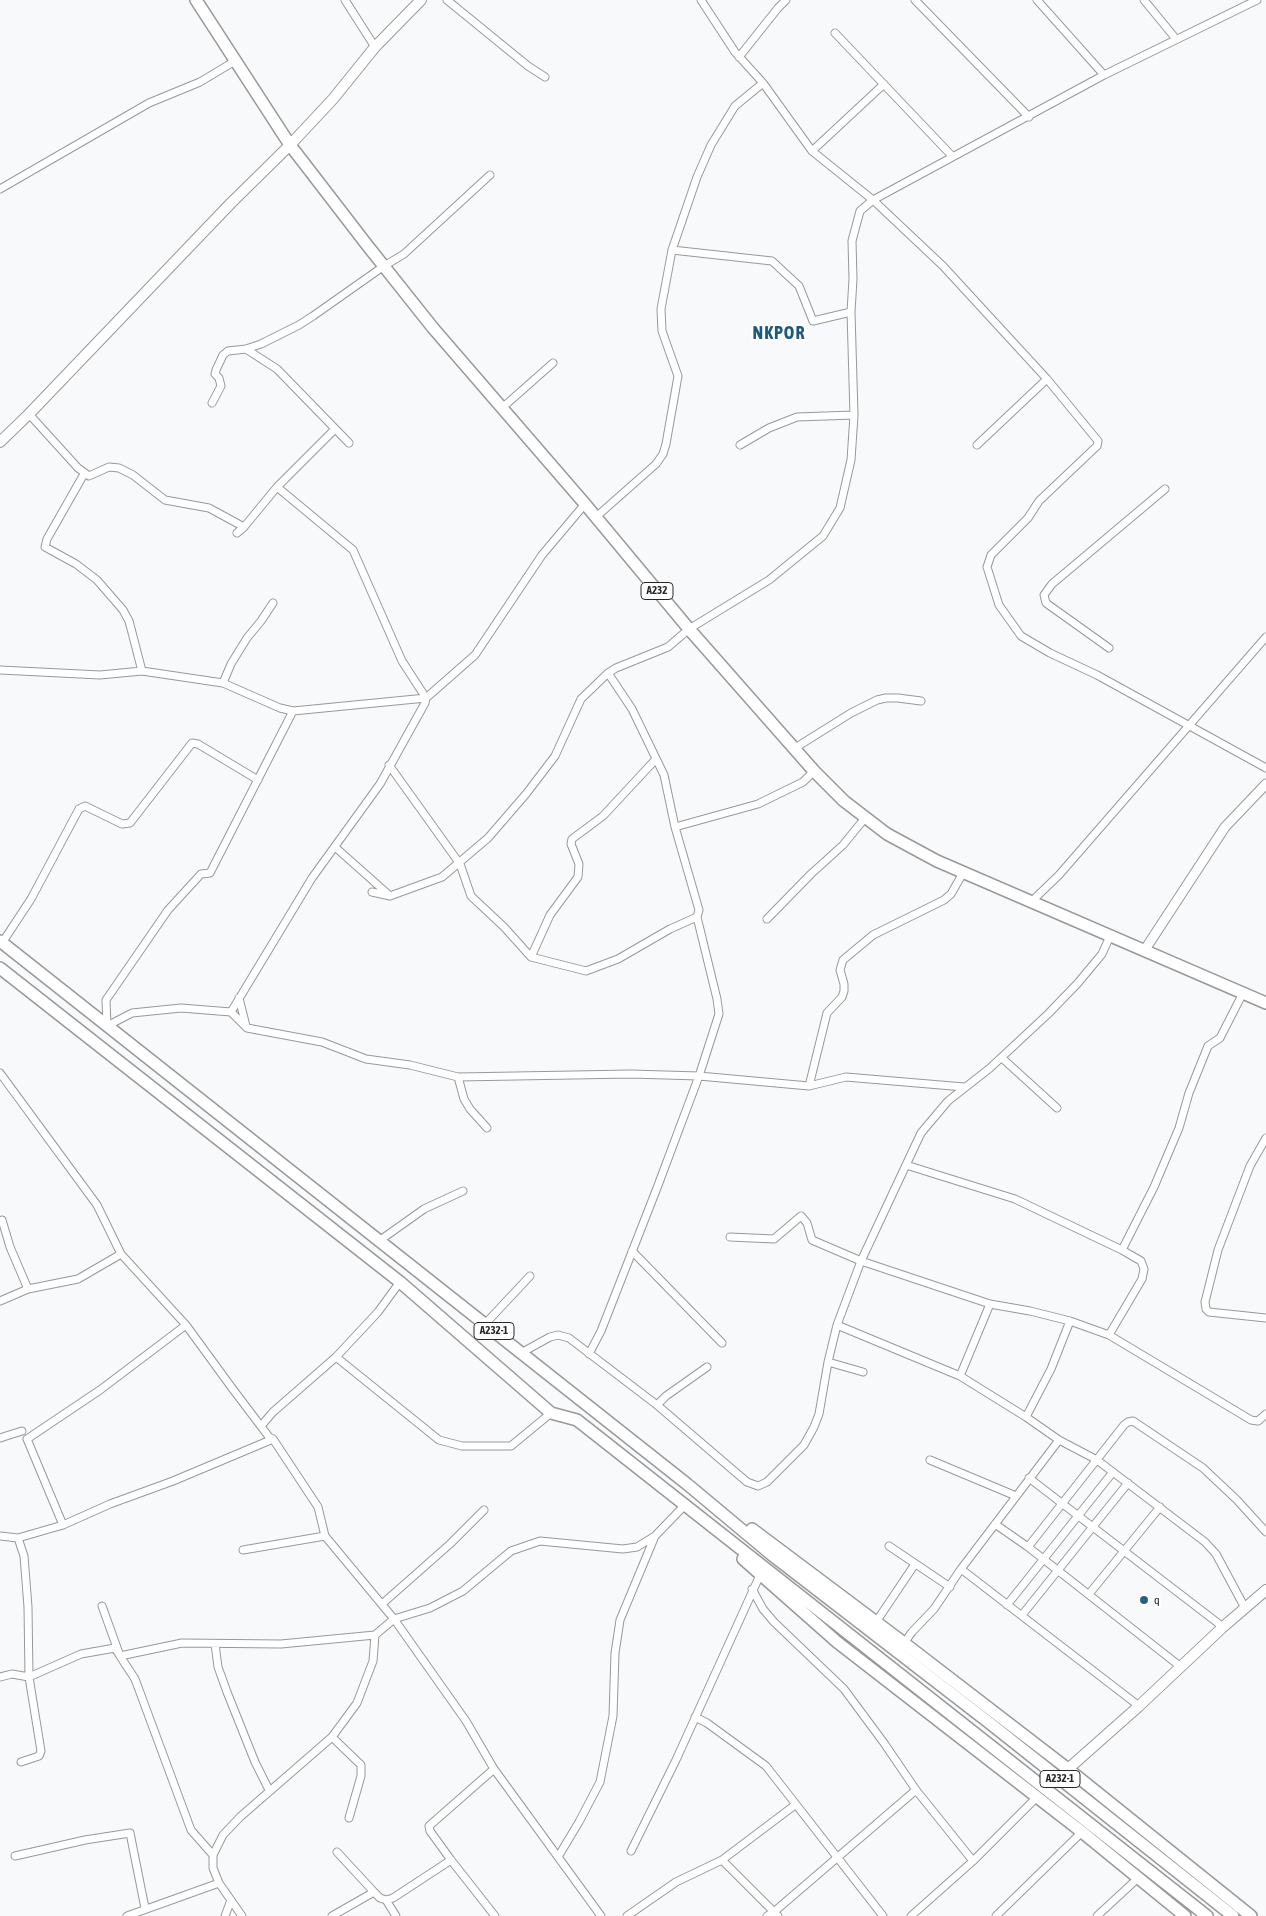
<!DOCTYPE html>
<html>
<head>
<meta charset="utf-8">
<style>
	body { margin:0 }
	canvas { display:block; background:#f7f9fb }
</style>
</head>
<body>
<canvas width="1266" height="1916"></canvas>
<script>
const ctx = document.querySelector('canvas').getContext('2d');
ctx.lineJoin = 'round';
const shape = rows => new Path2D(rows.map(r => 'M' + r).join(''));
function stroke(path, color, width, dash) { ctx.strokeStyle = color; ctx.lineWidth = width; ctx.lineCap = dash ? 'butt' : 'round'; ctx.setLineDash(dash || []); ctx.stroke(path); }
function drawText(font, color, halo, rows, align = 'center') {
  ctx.font = font + ' "Asap Condensed",sans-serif'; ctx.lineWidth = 4; ctx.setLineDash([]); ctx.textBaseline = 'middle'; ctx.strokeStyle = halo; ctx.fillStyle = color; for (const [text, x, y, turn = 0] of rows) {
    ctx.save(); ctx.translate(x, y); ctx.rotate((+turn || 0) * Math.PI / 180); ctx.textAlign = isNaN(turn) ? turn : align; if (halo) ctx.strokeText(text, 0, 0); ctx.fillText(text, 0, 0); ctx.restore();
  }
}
const minor = shape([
	[345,0,375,47],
	[447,0,528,66,545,77],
	[701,0,735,52,763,83,812,151,873,200,943,266,1047,379,1098,441,1097,446,1039,501,1028,518,991,555,987,567,999,605,1021,636,1050,653,1097,675,1266,768],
	[915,0,1029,117],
	[1037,0,1104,75],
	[1144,0,1176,39],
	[835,33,952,156],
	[739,57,778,8,786,0],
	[812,151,884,84],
	[0,189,149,103,200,82,235,61],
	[672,250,772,261,799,286,813,321,851,312],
	[246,349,277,369,349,443],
	[212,403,221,386,219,378,215,374,216,370,223,355,228,351,246,349,261,344,299,325,313,316,384,266,404,254,490,175],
	[502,408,553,363],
	[29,414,78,468,89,476,109,467,119,468,133,475,165,500,209,508,244,527],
	[740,445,769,428,797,417,854,415],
	[977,445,1047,379],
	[84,474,47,539,45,547,76,564,97,580,123,610,129,621,142,671],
	[277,487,353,550,402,661,426,698],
	[596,517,656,464,663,454,666,444,678,376,662,331,661,309,672,250,697,177,711,145,735,106,763,83],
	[237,533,244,527,277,487,335,429],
	[1109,648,1046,603,1044,595,1052,584,1165,489],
	[0,670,100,675,142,671,223,683,280,708,293,711,426,698],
	[223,683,231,664,247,638,261,621,273,603],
	[293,711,210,873,201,874,168,910,106,1000,107,1026,132,1013,181,1008,231,1012,247,1028,322,1042,366,1059,410,1065,458,1077,631,1074,699,1076,809,1086,846,1077,964,1087],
	[795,748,851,713,877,700,886,698,898,698,921,701],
	[389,765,460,864,471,896,504,927,531,957,586,971,618,959,670,929,697,917],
	[675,827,758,804,803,782,814,771],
	[335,847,389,895],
	[372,892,390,896,442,877,488,838,526,794,555,756,581,699,608,673,616,668,668,647,689,629,769,580,823,536,840,508,851,460,854,415,851,312,853,279,852,241,860,211,873,200,1104,75,1257,0],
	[1031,902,1059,875,1266,637],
	[767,919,811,874,843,845,865,818],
	[2,943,31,899,79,809,85,806,122,824,130,823,192,743,198,744,258,780],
	[531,957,550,915,578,877,579,864,571,844,572,839,603,816,656,759],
	[239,998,246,1026],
	[231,1012,312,878,380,784,425,703,426,698,475,655,542,555,585,504],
	[1002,1058,1057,1108],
	[0,1073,97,1205,121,1254,186,1325,232,1388,269,1437,273,1439,318,1507,325,1536,394,1619,466,1721,494,1769,601,1916],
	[458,1077,464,1099,470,1109,487,1128],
	[809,1086,827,1013,842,997,844,991,844,984,840,970,843,960,873,935,944,900,951,894,963,873],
	[1266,1138,1250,1166,1218,1250,1205,1302,1206,1309,1209,1312,1266,1318],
	[906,1165,1015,1199,1122,1250,1141,1261,1144,1269,1142,1279,1109,1335],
	[2,1220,10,1247,28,1289],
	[730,1237,774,1239,801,1216,807,1223,812,1240,861,1261,990,1304,1030,1311,1070,1321,1109,1335,1251,1420,1258,1421,1266,1414],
	[379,1241,424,1209,463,1191],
	[1122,1250,1154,1187,1179,1128,1189,1093,1208,1046,1220,1038,1243,993],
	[632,1251,722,1343],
	[0,1301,28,1289,78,1279,121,1254],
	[485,1324,530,1276],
	[837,1325,960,1376,1026,1417,1059,1440,1097,1460,1205,1542,1216,1554,1245,1608],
	[521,1353,550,1337,558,1335,569,1338,657,1405,747,1482,758,1486,767,1482,804,1445,814,1427,819,1414,828,1362,837,1325,861,1261,921,1133,948,1101,990,1068,1048,1014,1077,984,1102,954,1110,936],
	[589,1354,601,1331,657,1188,699,1076,719,1014,717,999,697,917,699,910,675,827,664,775,632,709,608,673],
	[336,1357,439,1440,462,1446,511,1446,551,1413],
	[828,1362,863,1372],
	[960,1376,990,1304],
	[657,1405,666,1396,707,1367],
	[1026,1417,1051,1369,1070,1321],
	[261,1426,273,1412,336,1357,378,1312,400,1282],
	[0,1438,22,1431],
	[930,1460,1016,1496],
	[1029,1478,1223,1627],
	[995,1524,1028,1547,1181,1667],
	[63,1525,27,1439,100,1390,186,1325],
	[0,1536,18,1538,63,1525,110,1504,173,1481,273,1439],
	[18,1538,24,1556,28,1607,29,1677,41,1751,39,1756,21,1762],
	[889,1546,950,1587],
	[1028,1547,1124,1425,1128,1422,1133,1421,1203,1468,1237,1500,1266,1532],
	[243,1550,325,1536],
	[961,1569,1139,1706],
	[752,1589,763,1609,774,1622,844,1689,884,1743,916,1790,973,1861],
	[1089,1594,1160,1507],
	[382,1604,450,1544,484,1510],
	[1007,1605,1113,1472],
	[102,1606,120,1656,135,1679,191,1830,213,1855,223,1835,240,1817,332,1737,357,1703,373,1661,375,1635],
	[1022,1615,1128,1483],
	[876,1622,915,1564],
	[904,1643,912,1632,934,1609,961,1569,1059,1440],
	[215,1644,218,1667,227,1692,255,1762,269,1790],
	[0,1677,12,1674,29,1677,81,1654,115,1648,120,1656,182,1643,281,1644,375,1635,394,1619,430,1608,463,1591,511,1551,540,1541,623,1549,637,1547,655,1536],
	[695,1717,707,1723,766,1766,883,1916],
	[332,1737,361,1765,361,1776,349,1818],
	[494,1769,429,1826,430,1831,451,1860,495,1916],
	[631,1851,676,1760,760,1575],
	[337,1852,374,1892],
	[213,1855,213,1868,219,1883,242,1916],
	[15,1856,85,1840,130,1833,145,1908],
	[558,1857,579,1822,600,1782,613,1716,615,1653,620,1620,655,1536,684,1506],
	[722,1860,778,1916],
	[386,1900,396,1916],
	[127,1916,219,1883],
	[225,1916,231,1900],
	[332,1916,374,1892,380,1898,386,1900,393,1898,451,1860],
	[627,1916,676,1882,722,1860,795,1805],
	[767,1916,775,1911,916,1790],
	[911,1916,973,1861,1037,1797],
	[996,1916,1082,1832],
	[1097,1916,1137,1879]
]);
const tertiary = shape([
	[1144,951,1225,827,1266,784]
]);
const secondary = shape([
	[0,442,29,414,231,203,290,145,333,99,375,47,421,0],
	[1068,1769,1139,1706,1223,1627,1266,1590]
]);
const primary = shape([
	[196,0,290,145,367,245,433,328,585,504,689,629,814,771,844,801,887,834,937,861,1266,1003]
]);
const trunk = shape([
	[0,941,687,1484,772,1555,987,1721,1233,1916],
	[0,968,400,1282,551,1413,577,1420,1207,1916],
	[752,1529,904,1643,1068,1769,1251,1916],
	[743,1559,837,1642,1082,1832,1185,1916]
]);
stroke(minor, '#97999b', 9);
stroke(tertiary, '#97999b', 11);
stroke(secondary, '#97999b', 12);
stroke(primary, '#97999b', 14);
stroke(trunk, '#97999b', 14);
stroke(minor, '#fff', 7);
stroke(tertiary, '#fff', 9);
stroke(secondary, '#fff', 10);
stroke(primary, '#fff', 11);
stroke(trunk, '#fff', 11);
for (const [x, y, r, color] of [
	[1144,1600,5,"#2c607c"]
]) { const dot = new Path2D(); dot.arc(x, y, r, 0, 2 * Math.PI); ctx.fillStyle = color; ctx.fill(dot); stroke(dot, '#fff', 2); }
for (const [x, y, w] of [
	[657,591,32],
	[494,1331,40],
	[1060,1779,40]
]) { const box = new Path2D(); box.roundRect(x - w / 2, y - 8.5, w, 17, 4); ctx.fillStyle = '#fff'; ctx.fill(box); stroke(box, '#262627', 1); }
drawText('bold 11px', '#262627', null, [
	["A232",657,591],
	["A232-1",494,1331],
	["A232-1",1060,1779]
]);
drawText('12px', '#262627', '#fff', [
	["q",1154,1600]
], 'left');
ctx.letterSpacing = '1px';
drawText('bold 18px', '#1c5b7a', '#fff', [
	["NKPOR",779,333]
]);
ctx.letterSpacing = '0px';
</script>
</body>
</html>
